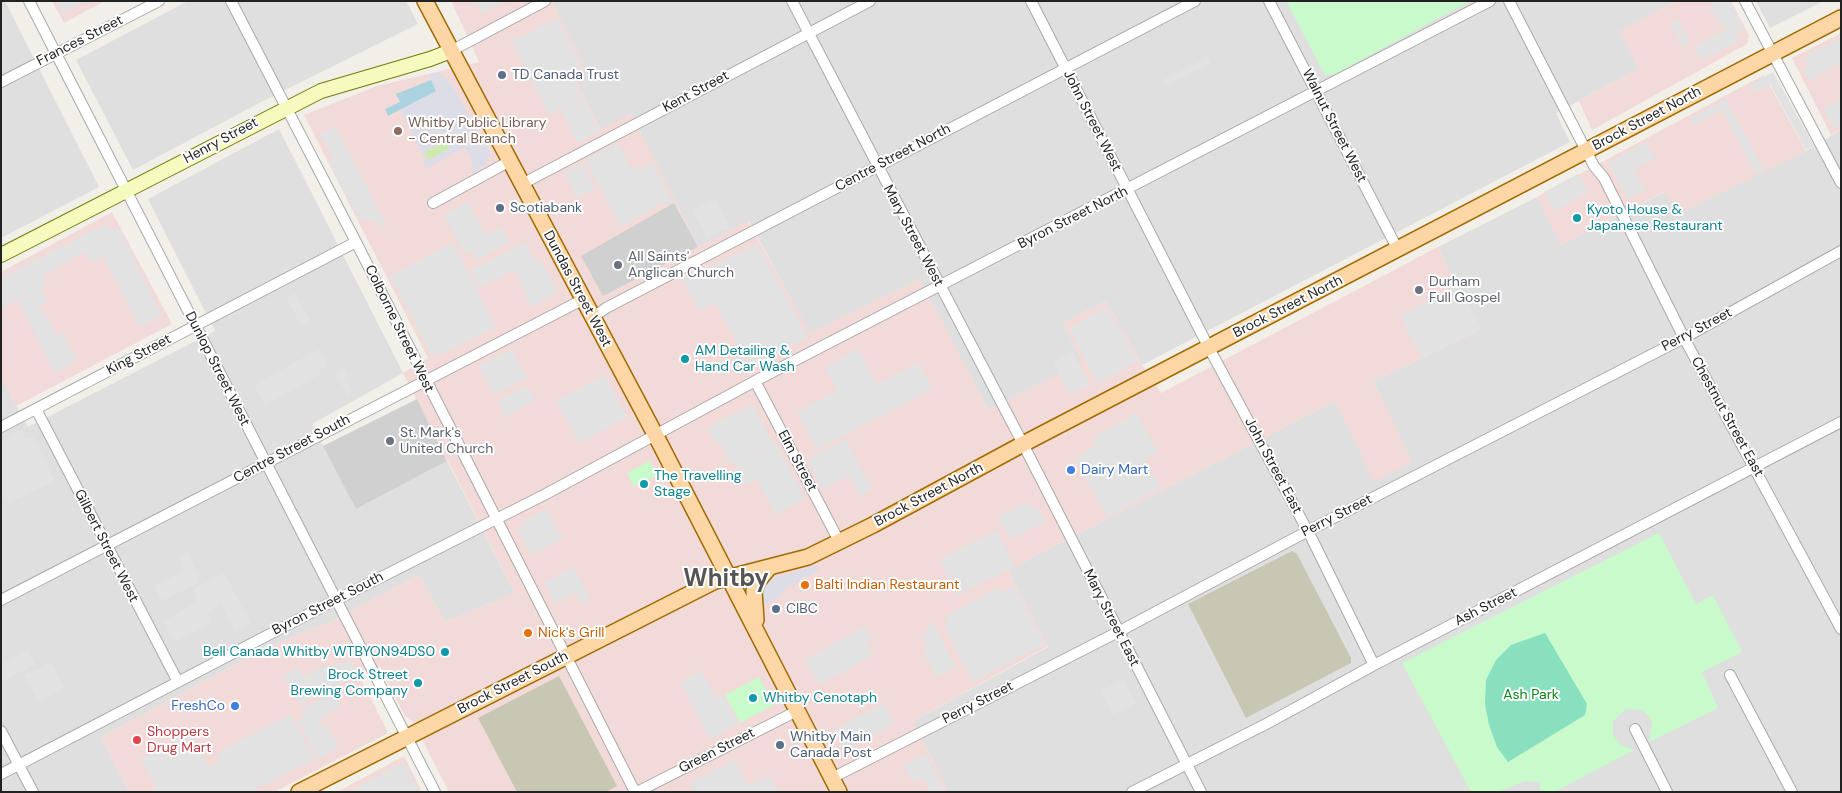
<!DOCTYPE html>
<html>
<head>
<meta charset="utf-8">
<style>
	body { margin:0 }
	#map { position:relative; width:1842px; height:793px; overflow:hidden; background:#f2efe9; font-family:"DM Sans",sans-serif }
	canvas { display:block }
	.frame { position:absolute; inset:0; border:2px solid #222; pointer-events:none }
</style>
</head>
<body>
<div id="map">
<canvas width="1842" height="793"></canvas>
<div class="frame"></div>
</div>
<script>
const ctx = document.querySelector('canvas').getContext('2d');
ctx.lineJoin = 'round';
function paint(path, color) { ctx.fillStyle = color; ctx.fill(path, 'evenodd'); }
const shape = rows => new Path2D(rows.map(r => 'M' + r).join(''));
function stroke(path, color, width, dash) { ctx.strokeStyle = color; ctx.lineWidth = width; ctx.lineCap = dash ? 'butt' : 'round'; ctx.setLineDash(dash || []); ctx.stroke(path); }
function drawText(font, color, halo, rows, align = 'center') {
  ctx.font = font + ' "DM Sans",sans-serif'; ctx.lineWidth = 4; ctx.setLineDash([]); ctx.textBaseline = 'middle'; ctx.strokeStyle = halo; ctx.fillStyle = color; for (const [text, x, y, turn = 0] of rows) {
    ctx.save(); ctx.translate(x, y); ctx.rotate((+turn || 0) * Math.PI / 180); ctx.textAlign = isNaN(turn) ? turn : align; if (halo) ctx.strokeText(text, 0, 0); ctx.fillText(text, 0, 0); ctx.restore();
  }
}
paint(shape([
	[1,1,5,1,99,187,1,238],
	[188,1,406,1,418,24,263,101,133,170,76,60],
	[552,1,1677,1,1620,31,1639,69,1556,113,1570,142,1142,365,1106,301,1063,323,1083,363,988,410,920,280,810,334,749,221,698,247,631,114,601,131,573,75,584,69],
	[1756,1,1824,1,1770,28],
	[279,129,403,373,312,424,356,509,447,461,515,593,445,622,419,575,330,622,266,648,101,737,129,792,1,792,1,378,28,427,215,331,148,199],
	[1841,130,1841,792,948,792,913,721,1048,647,1008,570,1335,401,1374,481,1411,461,1373,381,1477,332,1438,247,1537,197,1561,245,1665,192,1677,213,1806,151]
]), '#e0dfdf');
paint(shape([
	[52,1,105,1,64,23],
	[451,1,552,1,585,68,573,75,600,130,631,113,698,247,748,221,810,333,920,279,988,410,1082,363,1063,323,1106,301,1142,365,1161,393,1438,247,1477,332,1373,381,1412,462,1374,482,1335,401,1008,570,1048,646,913,721,948,792,449,792,413,722,405,716,380,667,359,675,388,733,274,792,129,792,101,737,266,648,330,622,419,575,445,622,515,593,403,373,428,358,304,115,377,86,479,62],
	[1677,1,1731,1,1749,35,1747,44,1592,130,1579,101,1639,69,1619,31],
	[1841,33,1841,130,1831,135,1792,58],
	[1764,75,1806,151,1678,214,1664,192,1561,245,1537,197],
	[112,212,172,324,16,406,1,378,1,272],
	[404,756,422,792,337,792]
]), '#f2dad9');
paint(shape([
	[674,203,698,247,603,296,581,256],
	[417,399,447,461,356,509,323,446]
]), '#d0d0d0');
paint(shape([
	[1292,551,1297,554,1351,658,1351,663,1246,718,1188,604],
	[559,676,617,786,606,792,517,792,478,718]
]), '#c7c7b4');
paint(shape([
	[446,141,450,149,428,160,424,152]
]), '#cdebb0');
paint(shape([
	[1286,1,1470,1,1335,74,1325,75],
	[650,461,657,475,633,486,627,473],
	[1659,533,1696,604,1713,595,1742,652,1702,672,1718,708,1649,742,1652,722,1648,716,1642,710,1626,709,1613,721,1613,735,1621,745,1634,750,1554,792,1541,792,1539,782,1525,781,1497,792,1471,792,1402,663],
	[759,677,774,705,740,723,725,695]
]), '#c8facc');
paint(shape([
	[1545,633,1587,704,1585,715,1508,762,1497,747,1489,725,1485,704,1486,680,1496,660,1511,645]
]), '#88e0be');
paint(shape([
	[56,1,86,1,63,13],
	[476,1,502,1,502,2,482,13],
	[1717,1,1730,1,1744,29,1736,33,1740,41,1701,61,1694,47,1727,29,1724,24,1720,26,1709,5],
	[557,18,582,66,569,73,582,97,549,115,512,41],
	[1678,19,1690,43,1682,47,1670,23],
	[1841,38,1841,63,1809,80,1803,68,1808,65,1804,57],
	[1208,57,1211,63,1165,86,1162,80],
	[1773,72,1814,146,1806,150,1770,84,1754,93,1750,85],
	[583,98,599,132,578,143,560,110],
	[1726,99,1764,170,1756,175,1722,110,1693,126,1690,119],
	[1841,99,1841,125,1834,129,1823,108],
	[336,127,386,224,380,227,377,221,358,219,330,164,332,157,320,133],
	[1646,142,1655,158,1634,170,1645,190,1628,199,1608,163],
	[618,143,631,168,636,167,638,170,652,162,673,202,665,206,662,202,655,203,657,207,621,227,585,160],
	[582,162,595,189,577,198,564,172],
	[1578,174,1588,192,1554,211,1544,192],
	[716,199,730,227,707,238,693,210],
	[468,202,486,235,502,227,510,242,476,260,471,250,464,253,444,215],
	[106,224,109,231,118,226,162,316,140,327,103,256,91,263,86,252,43,276,47,284,41,289,48,302,40,306,56,335,63,332,77,361,55,373,18,300,1,308,1,278],
	[525,242,535,261,540,259,558,291,532,307,514,270,478,288,470,271],
	[453,243,496,327,438,356,436,352,431,355,390,275],
	[757,244,808,337,751,368,715,303,700,311,683,280],
	[1458,284,1482,328,1423,359,1400,316],
	[295,293,311,322,301,326,286,298],
	[1107,307,1137,361,1097,384,1069,328],
	[319,349,328,365,319,370,321,374,265,405,254,385],
	[512,349,527,378,494,395,479,366],
	[858,349,877,384,919,362,933,389,816,450,797,412,837,391,825,367],
	[1073,352,1090,385,1070,395,1053,362],
	[345,367,349,376,346,378,353,392,347,395,335,373],
	[605,375,627,417,579,443,556,400],
	[527,385,535,400,505,417,497,401],
	[753,404,773,443,731,465,720,442,716,444,707,428],
	[1136,413,1158,452,1146,459,1161,487,1107,517,1075,458,1096,446,1092,438],
	[21,430,26,439,33,436,55,481,6,504,1,495,1,441],
	[846,439,872,489,860,496,849,476,823,490,807,460],
	[776,443,805,499,775,514,757,479,746,485,735,463],
	[1027,502,1030,508,1036,505,1045,522,1010,540,998,517],
	[547,509,560,535,562,534,564,538,531,555,517,529,524,525,522,521],
	[997,530,1014,566,957,596,939,560],
	[188,553,199,576,196,578,198,583,161,601,154,586,185,571,179,557],
	[574,567,590,599,581,603,576,593,555,604,544,582],
	[224,573,251,623,235,632,212,588,220,606,207,613,212,623,174,642,164,621,198,601,193,589],
	[1014,586,1045,644,973,682,944,626,948,623,945,616,998,588,1001,593],
	[933,622,956,667,936,677,922,650,927,647,921,636,929,632,926,626],
	[865,626,873,639,866,643,873,655,819,685,805,660],
	[28,650,35,664,1,683,1,664],
	[349,659,358,675,299,705,283,676,299,667,304,677,326,665,329,670],
	[51,662,64,688,39,701,24,675],
	[702,671,715,697,722,694,738,724,710,739,680,682],
	[1123,679,1136,703,1113,715,1100,691],
	[333,691,341,708,323,717,319,723,320,727,326,724,339,748,317,760,298,720,305,717,301,709],
	[884,703,895,724,845,751,834,730],
	[291,714,314,759,251,792,158,792,141,759,191,733,209,767,220,761,217,753],
	[925,754,945,792,930,792,923,778,913,783,904,766],
	[735,760,748,786,769,776,778,792,695,792,690,783],
	[404,763,419,792,347,792]
]), '#e2e2e2');
paint(shape([
	[436,73,443,75,451,84,488,149,490,153,486,164,473,173,470,166,473,164,465,147,426,169,422,161,425,159,400,110,436,91,428,74],
	[445,141,449,149,428,160,424,152],
	[816,565,819,570,786,588,780,596,760,606,761,591,775,576,790,574]
]), '#dddde8');
paint(shape([
	[431,80,436,91,388,116,385,109,400,102,396,94]
]), '#aad3df');
const minor = shape([
	[29,1,435,792],
	[231,1,356,242,635,792],
	[792,1,1023,444,1201,792],
	[1031,1,1209,348,1312,539,1374,665],
	[1269,1,1398,250],
	[1509,1,1594,166,1604,178,1684,338,1841,629],
	[1745,1,1841,183],
	[451,51,545,1],
	[1,82,159,1],
	[522,184,870,1],
	[433,203,510,161],
	[592,318,606,308,1195,1],
	[755,381,839,541],
	[36,409,178,682],
	[1,427,356,242],
	[1,600,582,300],
	[1730,675,1792,792],
	[1635,729,1667,792],
	[1,731,33,792],
	[1,774,322,607,544,495,759,379,1490,1],
	[832,778,1118,632,1308,531,1684,338,1841,251],
	[637,792,797,711],
	[1132,792,1268,723,1374,665,1841,422]
]);
const secondary = shape([
	[1,255,321,91,430,59,451,51]
]);
const primary = shape([
	[425,1,656,436,839,792],
	[756,620,754,591,758,581,768,569],
	[299,792,715,581,808,557,873,525,1023,444,1841,18]
]);
stroke(minor, '#a9a9a9', 12);
stroke(secondary, '#707d05', 16);
stroke(primary, '#a06b00', 18);
stroke(minor, '#fff', 10);
stroke(secondary, '#f7fabf', 14);
stroke(primary, '#fcd6a4', 15);
for (const [x, y, r, color] of [
	[502,75,5,"#5c6f8a"],
	[398,131,5,"#8d6e63"],
	[500,208,5,"#5c6f8a"],
	[1577,218,5,"#0f9aa8"],
	[618,265,5,"#6b7280"],
	[1419,290,5,"#6b7280"],
	[685,359,5,"#0f9aa8"],
	[390,441,5,"#6b7280"],
	[1071,470,5,"#3f7fe0"],
	[644,484,5,"#0f9aa8"],
	[805,585,5,"#e8710a"],
	[776,609,5,"#5c6f8a"],
	[528,633,5,"#e8710a"],
	[445,652,5,"#0f9aa8"],
	[418,683,5,"#0f9aa8"],
	[753,698,5,"#0f9aa8"],
	[235,706,5,"#3f7fe0"],
	[137,740,5,"#e0444e"],
	[780,745,5,"#5c6f8a"]
]) { const dot = new Path2D(); dot.arc(x, y, r, 0, 2 * Math.PI); ctx.fillStyle = color; ctx.fill(dot); stroke(dot, '#fff', 2); }
drawText('14px', '#222', '#fff', [
	["Frances Street",80,41,-27],
	["Kent Street",696,92,-28],
	["Brock Street North",1647,119,-28],
	["John Street West",1092,121,63],
	["Walnut Street West",1334,126,63],
	["Henry Street",221,141,-28],
	["Centre Street North",893,158,-28],
	["Byron Street North",1073,218,-27],
	["Mary Street West",913,236,62],
	["Dundas Street West",577,289,62],
	["Brock Street North",1288,307,-27],
	["Colborne Street West",399,329,64],
	["Perry Street",1697,330,-28],
	["King Street",139,355,-28],
	["Dunlop Street West",217,369,63],
	["Chestnut Street East",1727,417,61],
	["Centre Street South",292,449,-28],
	["Elm Street",797,461,62],
	["John Street East",1273,466,62],
	["Brock Street North",929,495,-28],
	["Perry Street",1337,516,-27],
	["Gilbert Street West",106,546,63],
	["Byron Street South",328,604,-27],
	["Ash Street",1486,607,-27],
	["Mary Street East",1111,618,63],
	["Brock Street South",513,683,-27],
	["Perry Street",978,703,-27],
	["Green Street",717,751,-27]
]);
drawText('14px', '#4e5e75', '#fff', [
	["TD Canada Trust",512,75],
	["Scotiabank",510,208],
	["CIBC",786,609],
	["Whitby Main",790,737],
	["Canada Post",790,753]
], 'left');
drawText('14px', '#785e54', '#fff', [
	["Whitby Public Library",408,123],
	["- Central Branch",408,139]
], 'left');
drawText('14px', '#0d838f', '#fff', [
	["Kyoto House &",1587,210],
	["Japanese Restaurant",1587,226],
	["AM Detailing &",695,351],
	["Hand Car Wash",695,367],
	["The Travelling",654,476],
	["Stage",654,492],
	["Bell Canada Whitby WTBYON94DS0",435,652,"right"],
	["Brock Street",408,675,"right"],
	["Brewing Company",408,691,"right"],
	["Whitby Cenotaph",763,698]
], 'left');
drawText('14px', '#5b616d', '#fff', [
	["All Saints'",628,257],
	["Anglican Church",628,273],
	["Durham",1429,282],
	["Full Gospel",1429,298],
	["St. Mark's",400,433],
	["United Church",400,449]
], 'left');
drawText('14px', '#366cbe', '#fff', [
	["Dairy Mart",1081,470],
	["FreshCo",225,706,"right"]
], 'left');
drawText('14px', '#c56008', '#fff', [
	["Balti Indian Restaurant",815,585],
	["Nick's Grill",538,633]
], 'left');
drawText('14px', '#0c8416', '#fff', [
	["Ash Park",1531,695]
]);
drawText('14px', '#be3a42', '#fff', [
	["Shoppers",147,732],
	["Drug Mart",147,748]
], 'left');
drawText('bold 24px', '#555', '#fff', [
	["Whitby",726,580]
]);
</script>
</body>
</html>
